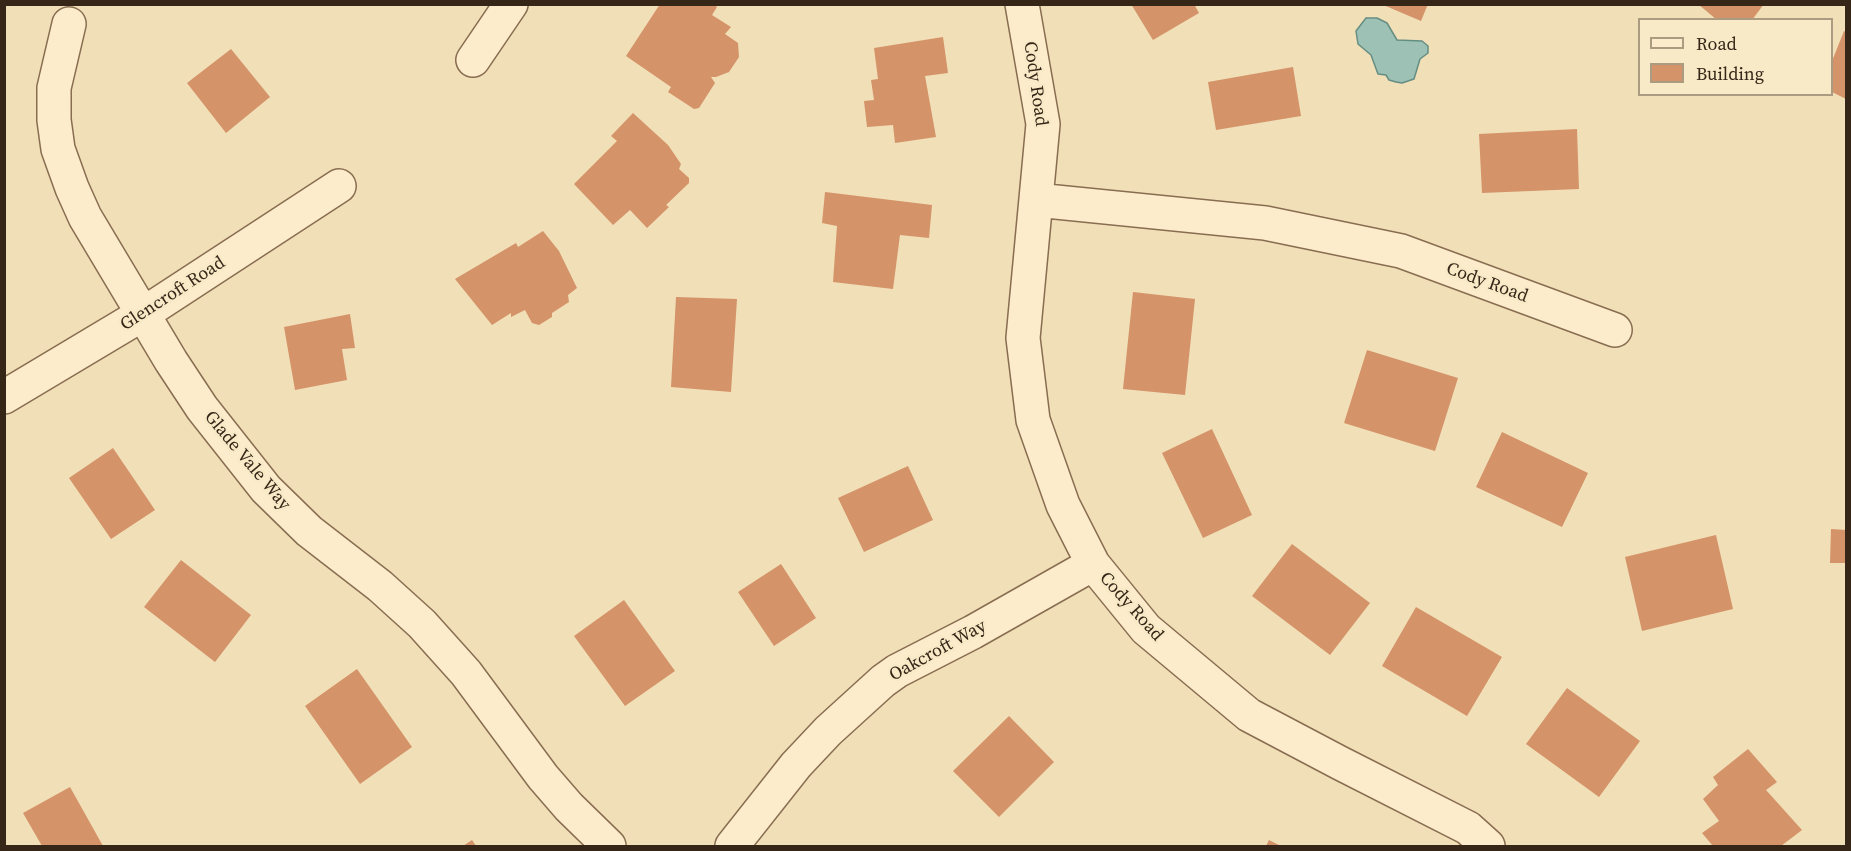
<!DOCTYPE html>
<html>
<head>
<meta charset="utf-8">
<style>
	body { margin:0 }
	#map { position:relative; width:1851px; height:851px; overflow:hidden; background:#f1dfb7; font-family:"Source Serif 4",serif }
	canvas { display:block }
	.frame { position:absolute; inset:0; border:6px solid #352618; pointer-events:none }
	.legend { position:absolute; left:1638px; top:18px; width:195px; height:78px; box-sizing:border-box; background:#f8e9c7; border:2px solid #aa9b81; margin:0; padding:8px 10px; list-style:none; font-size:18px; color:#352618 }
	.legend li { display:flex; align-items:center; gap:12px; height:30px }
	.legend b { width:30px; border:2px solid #aa9b81 }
</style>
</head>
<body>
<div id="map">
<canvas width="1851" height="851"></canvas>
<div class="frame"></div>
<ul class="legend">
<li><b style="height:8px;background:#fceccb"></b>Road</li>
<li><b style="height:16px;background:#d49369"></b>Building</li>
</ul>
</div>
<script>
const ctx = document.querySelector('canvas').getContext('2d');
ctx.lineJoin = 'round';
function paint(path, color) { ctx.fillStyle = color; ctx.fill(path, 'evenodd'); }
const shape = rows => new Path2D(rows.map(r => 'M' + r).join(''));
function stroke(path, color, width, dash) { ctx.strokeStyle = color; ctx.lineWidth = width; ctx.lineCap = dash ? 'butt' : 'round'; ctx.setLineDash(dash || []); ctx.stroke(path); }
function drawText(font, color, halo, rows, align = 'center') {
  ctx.font = font + ' "Source Serif 4",serif'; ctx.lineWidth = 5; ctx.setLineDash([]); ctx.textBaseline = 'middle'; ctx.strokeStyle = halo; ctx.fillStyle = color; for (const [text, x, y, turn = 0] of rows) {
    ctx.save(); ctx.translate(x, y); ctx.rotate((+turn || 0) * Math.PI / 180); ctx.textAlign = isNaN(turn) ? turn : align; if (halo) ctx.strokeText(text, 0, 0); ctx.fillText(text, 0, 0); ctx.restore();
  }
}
const water = shape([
	[1366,18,1377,18,1387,23,1397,40,1422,41,1428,46,1428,53,1420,59,1414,79,1402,83,1396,82,1389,80,1386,75,1378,74,1371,55,1358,44,1356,31,1366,18]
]);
paint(water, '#9dc1b5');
stroke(water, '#658e83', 1.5);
paint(shape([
	[660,4,713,4,717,7,712,15,731,27,725,34,738,43,739,57,729,72,716,77,711,77,715,83,699,108,694,109,668,92,671,87,626,56],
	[1131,4,1194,4,1199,13,1153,40],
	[1381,4,1428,4,1421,21],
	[1698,4,1764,4,1752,20,1717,20],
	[1844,31,1846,32,1846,99,1832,92,1832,61],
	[943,37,948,73,925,76,936,137,895,143,893,125,867,127,864,101,874,100,871,80,878,79,874,48],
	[231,49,270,97,226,133,187,83],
	[1293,67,1301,116,1216,130,1208,82],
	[633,113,668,145,681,164,679,169,689,178,689,183,666,205,669,207,647,228,630,210,613,225,574,184,617,141,611,136],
	[1577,129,1579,189,1482,193,1479,134],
	[825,192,932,205,929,238,900,235,893,289,833,282,837,226,822,223],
	[543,231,559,251,577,288,568,295,569,302,552,313,552,317,539,325,532,323,525,310,511,317,511,313,492,325,455,279,516,243,518,247],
	[1133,292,1195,299,1185,395,1123,389],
	[676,297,737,299,731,392,671,387],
	[350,314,355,348,342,349,347,380,295,390,284,327],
	[1367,350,1458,378,1435,451,1344,423],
	[1212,429,1252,515,1203,538,1162,453],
	[1502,432,1588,473,1562,527,1476,487],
	[113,448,155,510,111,539,69,478],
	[908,466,933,520,864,552,838,498],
	[1831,529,1846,530,1846,563,1830,563],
	[1716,535,1733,609,1642,631,1625,557],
	[1292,544,1370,603,1330,655,1252,596],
	[181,560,251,615,215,662,144,607],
	[781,564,816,618,774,646,738,592],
	[624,600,675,671,625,706,574,636],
	[1416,607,1502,657,1467,716,1382,666],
	[357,669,412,747,360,784,305,706],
	[1567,688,1640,741,1599,797,1526,744],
	[1009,716,1054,762,999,817,953,771],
	[1748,749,1777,782,1766,790,1802,830,1781,846,1713,846,1702,833,1719,821,1703,799,1718,785,1713,777],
	[70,787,103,846,42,846,23,813],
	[472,840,476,846,463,846],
	[1269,840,1281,846,1266,846]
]), '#d49369');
const street = shape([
	[1022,4,1043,124,1023,338,1033,420,1063,505,1093,564,1146,629,1249,715,1340,763,1468,828,1488,846],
	[69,24,54,88,54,120,58,149,72,188,85,217,171,361,202,408,266,489,309,531,380,586,422,624,466,673,543,777,569,807,609,846],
	[473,60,511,4],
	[1036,200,1265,223,1401,251,1615,330],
	[4,397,143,314,339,186],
	[732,846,796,765,828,731,883,681,897,671,973,632,1093,564]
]);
stroke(street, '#886d51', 36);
stroke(street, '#fceccb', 33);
drawText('18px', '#352618', '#f8e9c7', [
	["Cody Road",1035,84,82],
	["Cody Road",1487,283,20],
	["Glencroft Road",173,294,-33],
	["Glade Vale Way",247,461,50],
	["Cody Road",1131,607,48],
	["Oakcroft Way",938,651,-29]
]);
</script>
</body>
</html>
